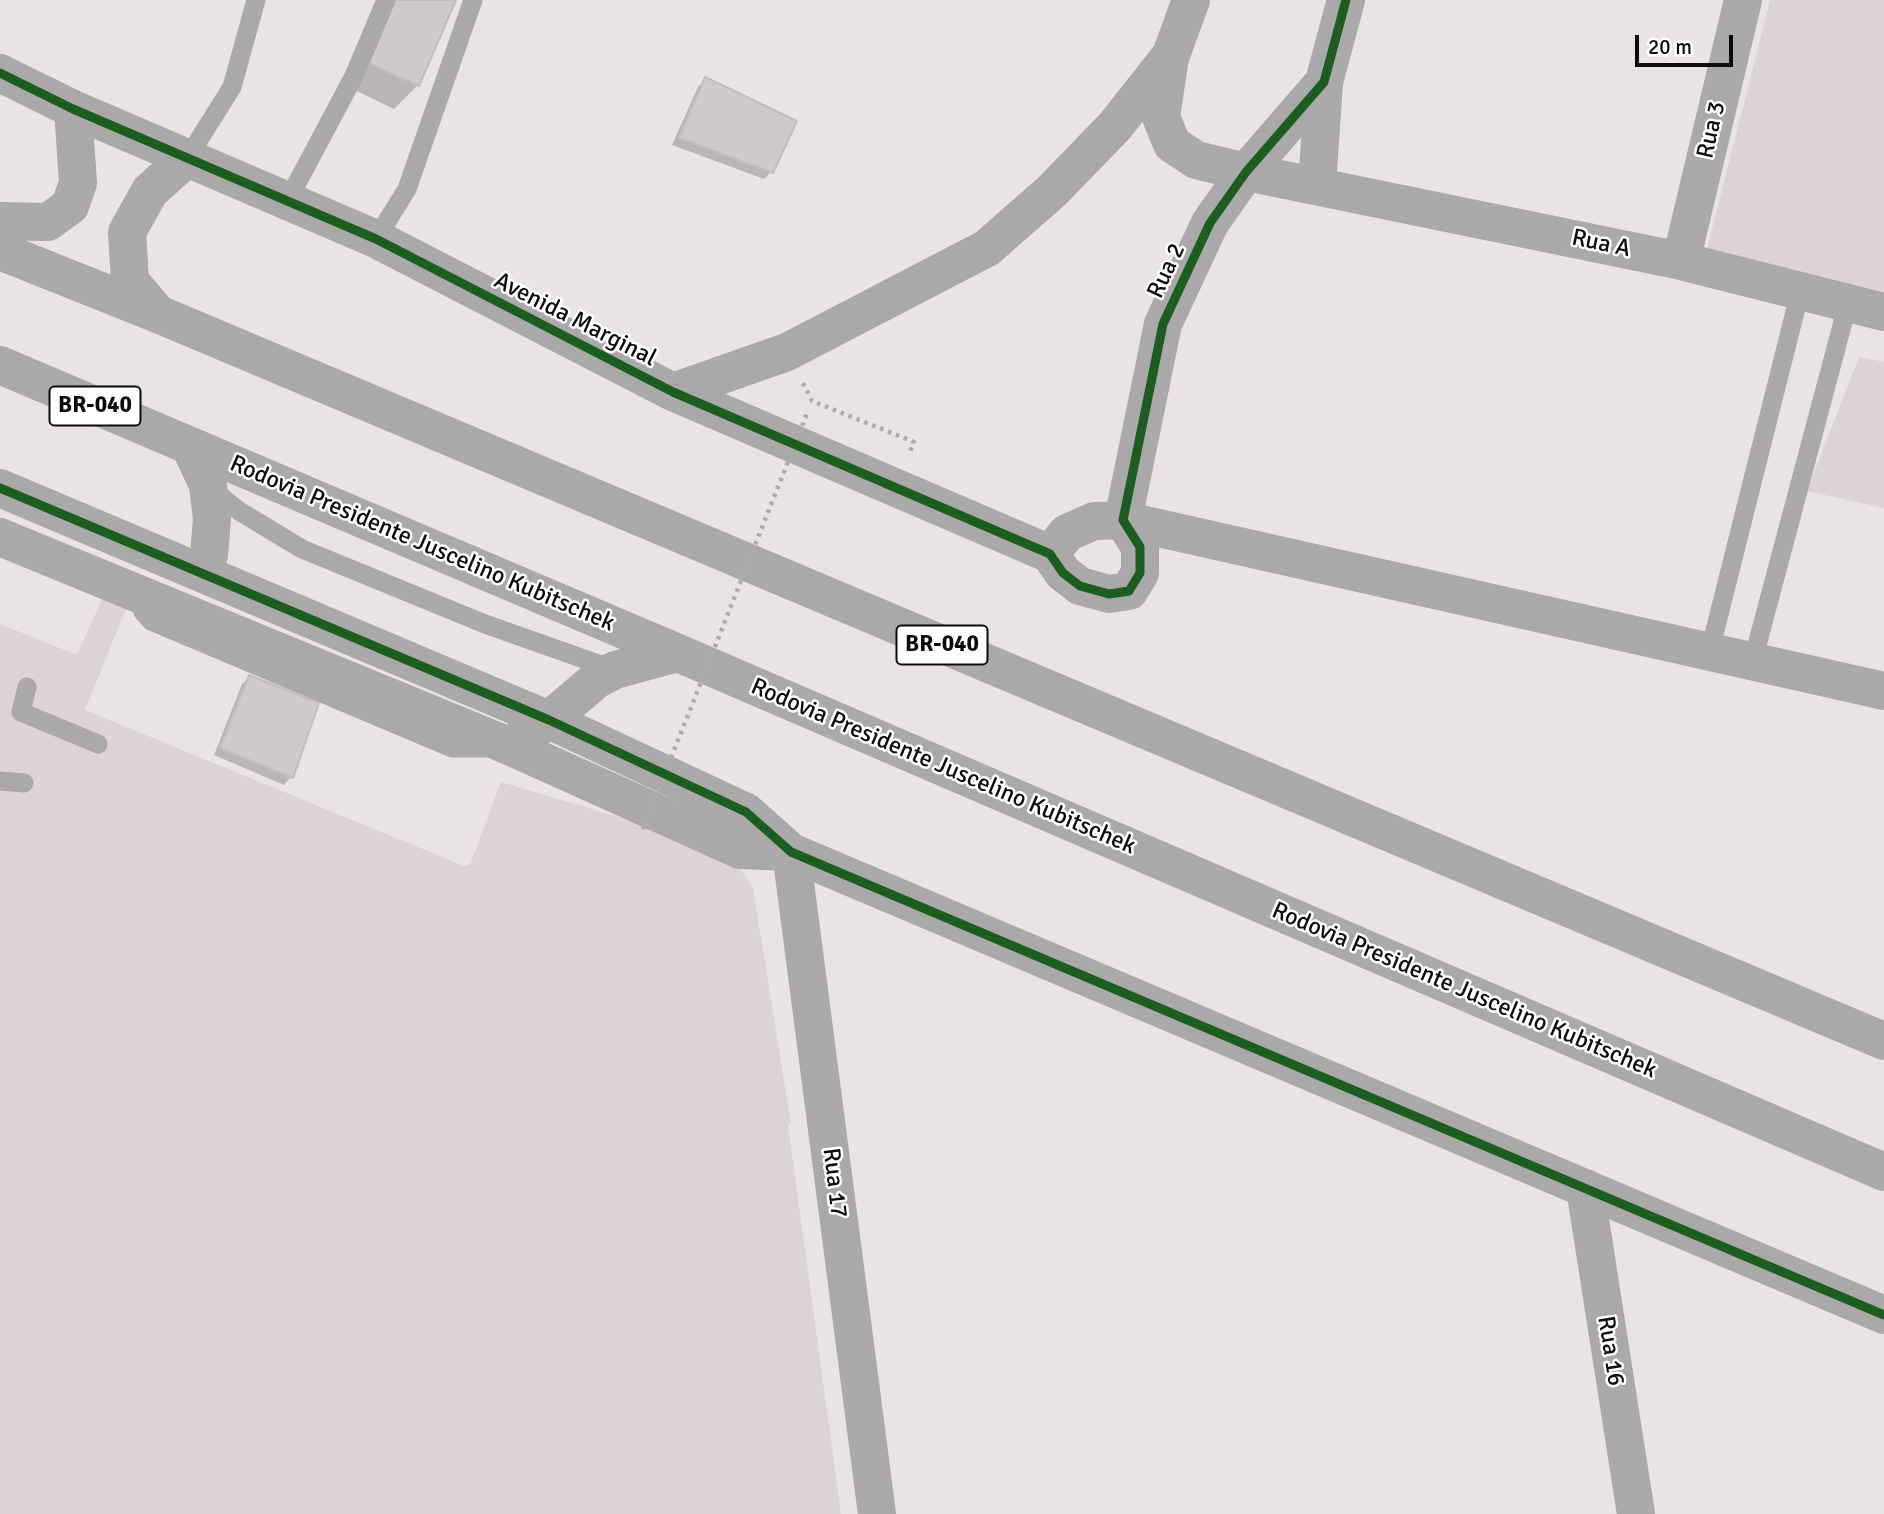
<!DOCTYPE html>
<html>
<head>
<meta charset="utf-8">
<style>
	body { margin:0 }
	#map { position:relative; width:1884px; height:1514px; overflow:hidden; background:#e8e3e5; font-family:Signika,sans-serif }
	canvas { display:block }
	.scale { position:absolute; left:1635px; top:35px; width:98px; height:32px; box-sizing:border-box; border:4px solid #0d0b0c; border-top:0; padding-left:9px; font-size:21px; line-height:24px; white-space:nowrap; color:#0d0b0c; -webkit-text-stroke:5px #fff; paint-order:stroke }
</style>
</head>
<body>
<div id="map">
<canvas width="1884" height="1514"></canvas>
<div class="scale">20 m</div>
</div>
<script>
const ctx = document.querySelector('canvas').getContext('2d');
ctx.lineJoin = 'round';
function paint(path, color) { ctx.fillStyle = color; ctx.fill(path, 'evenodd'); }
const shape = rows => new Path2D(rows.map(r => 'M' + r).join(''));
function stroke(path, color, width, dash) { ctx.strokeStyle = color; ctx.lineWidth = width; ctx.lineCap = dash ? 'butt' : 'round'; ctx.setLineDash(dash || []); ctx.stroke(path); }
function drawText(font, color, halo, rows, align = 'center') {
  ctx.font = font + ' Signika,sans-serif'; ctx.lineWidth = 5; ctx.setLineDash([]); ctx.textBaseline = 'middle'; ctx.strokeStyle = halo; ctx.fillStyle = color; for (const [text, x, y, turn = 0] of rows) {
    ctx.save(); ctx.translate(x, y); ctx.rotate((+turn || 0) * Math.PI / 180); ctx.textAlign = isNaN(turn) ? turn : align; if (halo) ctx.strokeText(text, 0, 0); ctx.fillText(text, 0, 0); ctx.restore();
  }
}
paint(shape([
	[1770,0,1884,0,1884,293,1706,254],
	[1859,357,1884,362,1884,508,1807,491],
	[104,595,127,606,85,710,464,866,470,865,501,782,655,828,735,861,753,888,791,1124,788,1125,841,1514,0,1514,0,624,77,655]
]), '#ddd2d6');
paint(shape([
	[382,0,455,0,418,85,394,109,344,85],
	[706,79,771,172,764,179,672,145,698,87],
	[249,677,317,704,291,777,284,785,214,755,242,684]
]), '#0003');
const building = shape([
	[394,0,456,0,419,86,366,62,394,0],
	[705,77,797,121,773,173,679,138,705,77],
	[249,675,319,703,293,778,220,748,249,675]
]);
paint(building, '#cecacb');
stroke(building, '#c1bdbe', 2);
stroke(shape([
	[803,383,812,401,914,442,910,452,907,451]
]), '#adabac', 4.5, [3.5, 5]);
stroke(shape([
	[188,157,232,87,256,0],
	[288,200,354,76,386,0],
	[376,239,407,189,473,0],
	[211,488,239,511,302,549,485,624,615,670],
	[140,595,143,612,151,621,452,748,490,748],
	[1710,650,1800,292],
	[1753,660,1848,303],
	[27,687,21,712,98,744],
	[0,781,24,783]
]), '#aaa8a9', 19);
stroke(shape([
	[1246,172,1681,261,1884,312],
	[1317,186,1324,82],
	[1681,261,1743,0],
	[1123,520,1884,691],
	[791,852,877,1514],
	[1585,1188,1636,1514]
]), '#aaa8a9', 38);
stroke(shape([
	[1170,57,1161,117,1172,144,1196,160,1246,172],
	[0,73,73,109,376,239,673,392,1050,554,1063,573,1080,586,1109,594,1129,591,1140,573,1140,547,1123,520,1163,324,1210,223,1246,172,1324,82,1346,0],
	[673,392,787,352,987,248,1052,191,1115,126,1171,55,1191,0],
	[0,488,549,720,746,812,791,852,1884,1315],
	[0,537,509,746,740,850,791,852],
	[1050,554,1067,533,1094,521,1123,520]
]), '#aaa8a9', 38);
stroke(shape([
	[0,221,48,222,70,206,78,183,73,109],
	[0,251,158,314,1884,1041],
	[158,314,130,281,127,232,150,191,188,157],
	[0,365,678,653,1884,1172],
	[190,446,208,485,212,519,209,555,202,572],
	[509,746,549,720,596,680,615,670,678,653]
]), '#aaa8a8', 38);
stroke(shape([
	[643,829,808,411]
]), '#adabac', 4.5, [3.5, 5]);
stroke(shape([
	[0,73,73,109,376,239,673,392,1050,554,1063,573,1080,586,1109,594,1129,591,1140,573,1140,547,1123,520,1163,324,1210,223,1246,172,1324,82,1346,0],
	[0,488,549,720,746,812,791,852,1884,1315]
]), '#1b5e20', 9);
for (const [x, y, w] of [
	[95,406,91],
	[942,645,91]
]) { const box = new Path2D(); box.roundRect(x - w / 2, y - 19.5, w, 39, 5); ctx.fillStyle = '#fff'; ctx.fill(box); stroke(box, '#0d0b0c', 2); }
drawText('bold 23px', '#0d0b0c', null, [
	["BR-040",95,406],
	["BR-040",942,645]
]);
drawText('24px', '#0d0b0c', '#fff', [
	["Rua 3",1712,130,-77],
	["Rua A",1601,244,12],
	["Rua 2",1167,271,-65],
	["Avenida Marginal",575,320,27],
	["Rodovia Presidente Juscelino Kubitschek",422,544,23],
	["Rodovia Presidente Juscelino Kubitschek",943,767,23],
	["Rodovia Presidente Juscelino Kubitschek",1464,991,23],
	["Rua 17",834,1183,83],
	["Rua 16",1610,1351,81]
]);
</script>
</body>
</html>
